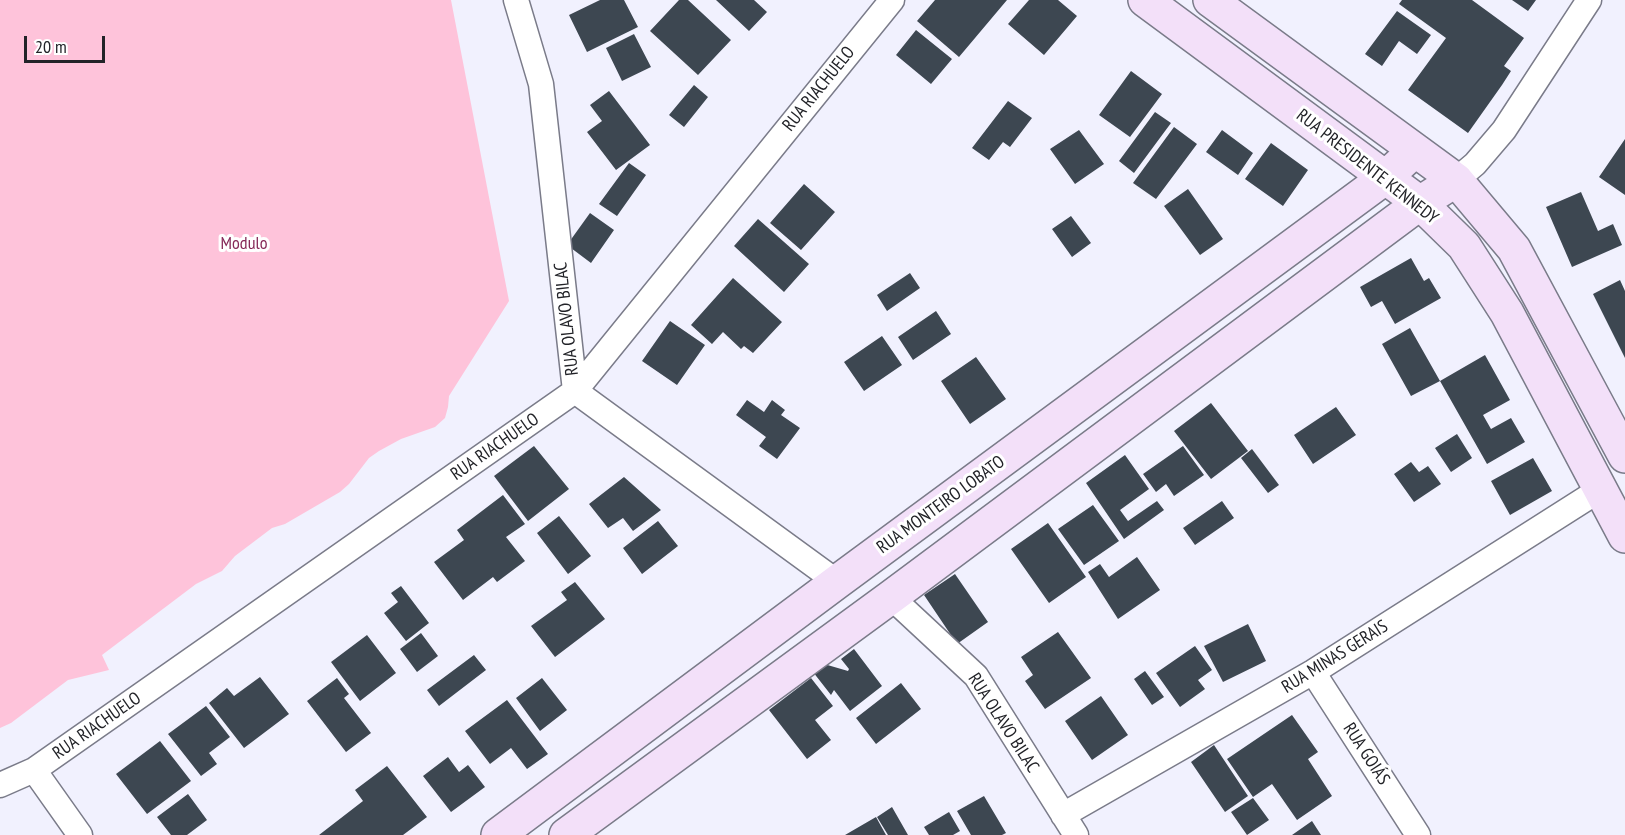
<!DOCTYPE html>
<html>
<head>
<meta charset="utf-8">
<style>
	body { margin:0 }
	#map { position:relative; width:1625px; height:835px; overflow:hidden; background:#f1f1fe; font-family:"PT Sans Narrow",sans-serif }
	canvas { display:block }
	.scale { position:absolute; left:24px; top:36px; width:81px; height:27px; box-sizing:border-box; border:3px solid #222328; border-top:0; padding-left:8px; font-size:18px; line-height:21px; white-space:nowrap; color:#222328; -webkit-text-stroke:4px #fff; paint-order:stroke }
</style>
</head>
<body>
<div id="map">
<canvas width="1625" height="835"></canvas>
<div class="scale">20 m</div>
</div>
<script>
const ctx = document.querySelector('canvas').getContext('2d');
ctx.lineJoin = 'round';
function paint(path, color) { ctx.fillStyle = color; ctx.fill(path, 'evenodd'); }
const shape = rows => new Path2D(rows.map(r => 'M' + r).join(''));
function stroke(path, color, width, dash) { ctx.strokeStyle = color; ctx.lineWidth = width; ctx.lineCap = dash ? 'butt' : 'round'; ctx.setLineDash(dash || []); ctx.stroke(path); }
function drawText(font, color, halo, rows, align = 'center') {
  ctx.font = font + ' "PT Sans Narrow",sans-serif'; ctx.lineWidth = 6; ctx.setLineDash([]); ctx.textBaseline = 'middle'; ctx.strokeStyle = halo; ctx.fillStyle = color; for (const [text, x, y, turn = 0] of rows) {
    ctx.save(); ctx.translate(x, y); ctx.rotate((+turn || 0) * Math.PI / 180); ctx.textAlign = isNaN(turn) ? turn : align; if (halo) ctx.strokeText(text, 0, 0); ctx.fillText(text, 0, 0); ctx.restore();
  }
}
paint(shape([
	[0,0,451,0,509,301,449,396,448,407,445,418,435,427,401,439,379,451,369,458,349,484,340,492,285,524,272,528,235,556,222,571,196,584,102,655,109,670,68,680,11,723,0,728]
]), '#fec3da');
paint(shape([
	[600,0,624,0,638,27,587,52,569,15],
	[679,0,688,0,731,40,698,75,650,31],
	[716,0,754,0,767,12,749,31],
	[935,0,1007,0,959,57,917,21],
	[1029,0,1058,0,1077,16,1044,55,1008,24],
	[1402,0,1472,0,1524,38,1504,66,1511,71,1502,85,1468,133,1408,90,1446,38,1399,4],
	[1512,0,1536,0,1528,11],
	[1397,11,1431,35,1417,54,1399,41,1382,66,1365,54],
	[916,30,952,59,931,84,896,55],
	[634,34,651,67,622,81,606,48],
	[1131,71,1162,94,1130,137,1099,115],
	[694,85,708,97,684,127,669,115],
	[609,91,650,145,616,170,587,132,602,121,590,105],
	[1008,101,1032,118,1010,147,1003,142,989,160,972,148],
	[1155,112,1171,123,1134,173,1119,161],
	[1174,127,1197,144,1156,199,1133,183],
	[1079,130,1104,164,1075,184,1050,149],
	[1222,130,1253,153,1238,175,1206,152],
	[1625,139,1625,195,1599,177],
	[1271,143,1308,170,1283,206,1245,179],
	[629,163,646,175,617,216,599,204],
	[804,184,835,212,801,250,770,223],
	[1188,189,1223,239,1200,255,1164,206],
	[1581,192,1598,231,1613,224,1622,245,1572,267,1546,207],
	[590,213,614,230,591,263,567,245],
	[1071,216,1091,243,1072,257,1052,229],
	[758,219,809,264,784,292,734,246],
	[1411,258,1424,281,1429,278,1441,298,1395,324,1382,301,1371,307,1360,287],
	[910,273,920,288,887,311,877,295],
	[733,278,782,322,753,353,744,346,741,349,723,332,712,344,691,325],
	[1620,280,1625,291,1625,358,1593,294],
	[936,311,951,334,913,360,898,337],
	[670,321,705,345,677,385,642,361],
	[1410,328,1440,381,1411,396,1382,344],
	[882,336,902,365,864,391,844,362],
	[1485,355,1510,400,1483,415,1491,429,1511,418,1525,442,1487,464,1440,381],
	[976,357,1006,399,970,424,941,381],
	[747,400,764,412,772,400,785,410,781,415,800,428,777,459,759,446,766,437,736,415],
	[1211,403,1248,451,1211,479,1174,431],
	[1336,407,1356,435,1313,464,1294,435],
	[1457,434,1472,458,1451,472,1435,448],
	[534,446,569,489,528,521,494,476],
	[1183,446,1204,475,1174,496,1166,484,1156,492,1143,474],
	[1252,449,1279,485,1268,493,1241,458],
	[1125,455,1149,489,1120,510,1128,521,1157,501,1164,510,1124,539,1086,483],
	[1533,458,1552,491,1510,515,1491,481],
	[1411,462,1419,472,1428,466,1441,484,1414,502,1394,474],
	[624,477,661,510,633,531,623,518,608,528,589,504],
	[503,495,525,524,506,537,525,561,497,582,493,577,463,600,434,562,464,540,457,530],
	[1222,501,1234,518,1195,545,1183,528],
	[1093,505,1119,541,1084,565,1058,529],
	[559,516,591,556,568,574,537,533],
	[658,521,678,546,642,574,623,548],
	[1048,523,1086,577,1049,603,1011,549],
	[1137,557,1160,590,1118,619,1088,572,1100,564,1109,577],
	[955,574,988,622,957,644,924,595],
	[575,582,605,619,555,657,531,626,567,600,561,592],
	[401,586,429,623,406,641,384,613,398,602,391,593],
	[1248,624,1266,661,1223,682,1204,646],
	[1058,632,1091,678,1045,709,1025,681,1033,675,1021,657],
	[421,633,438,656,417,672,400,649],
	[367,635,396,673,360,701,331,662],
	[1195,646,1212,670,1198,680,1205,689,1180,707,1156,673],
	[854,649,882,686,850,711,834,690,831,695,813,672,824,664,848,671,849,669,841,659],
	[474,655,486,670,439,706,427,690],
	[1145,671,1164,697,1152,705,1134,679],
	[260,677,289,714,244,748,209,703,227,688,234,696],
	[337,678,349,694,344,698,371,733,346,752,307,701],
	[542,678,567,710,540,731,516,698],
	[811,678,833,706,815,720,831,740,807,759,769,710],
	[901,683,921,709,876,744,856,718],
	[1101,696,1128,735,1092,760,1065,721],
	[507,700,548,754,527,769,511,748,490,764,465,731],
	[206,706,230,737,209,753,217,764,201,776,168,734],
	[1292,715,1318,752,1308,759,1332,796,1297,820,1272,784,1253,797,1227,759],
	[160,741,191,781,147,814,116,774],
	[1214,745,1248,796,1225,812,1191,762],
	[448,757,459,772,468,765,485,787,451,812,423,776],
	[387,766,427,817,403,835,319,835,363,801,355,790],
	[188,794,207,820,187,835,171,835,157,817],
	[984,796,1006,833,1002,835,971,835,957,811],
	[1253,798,1269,820,1247,835,1231,812],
	[892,807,908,835,888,835,877,817],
	[949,812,960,831,953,835,929,835,924,827],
	[876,817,886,835,845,835],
	[1312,821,1321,835,1292,835]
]), '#3d4751');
const street = shape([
	[516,0,541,84,575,391,837,582],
	[1456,180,1475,164,1504,130,1589,0],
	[891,597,976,676,1076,835],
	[1313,672,1418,835],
	[34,770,80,835],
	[0,785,34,770,575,391,892,0],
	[1063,815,1313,672,1601,489]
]);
const secondary = shape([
	[1145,0,1420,203,1464,246,1507,313,1625,536],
	[1210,0,1456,180,1514,249,1625,456],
	[498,835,837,582,1386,177,1414,151],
	[566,835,891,597,1420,203,1456,180]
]);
stroke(street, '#7a7b89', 27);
stroke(secondary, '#7a7b89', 36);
stroke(street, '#fff', 24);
stroke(secondary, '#f3e0f9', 33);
drawText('18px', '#222328', '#fff', [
	["RUA RIACHUELO",819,89,-51],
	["RUA PRESIDENTE KENNEDY",1367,167,38],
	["RUA OLAVO BILAC",567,319,-96],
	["RUA RIACHUELO",495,447,-35],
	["RUA MONTEIRO LOBATO",941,505,-36],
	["RUA MINAS GERAIS",1335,657,-32],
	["RUA OLAVO BILAC",1003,723,57],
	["RUA RIACHUELO",97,726,-35],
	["RUA GOIÁS",1366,754,57]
]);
drawText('18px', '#862958', '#fff', [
	["Modulo",244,244]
]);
</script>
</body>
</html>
